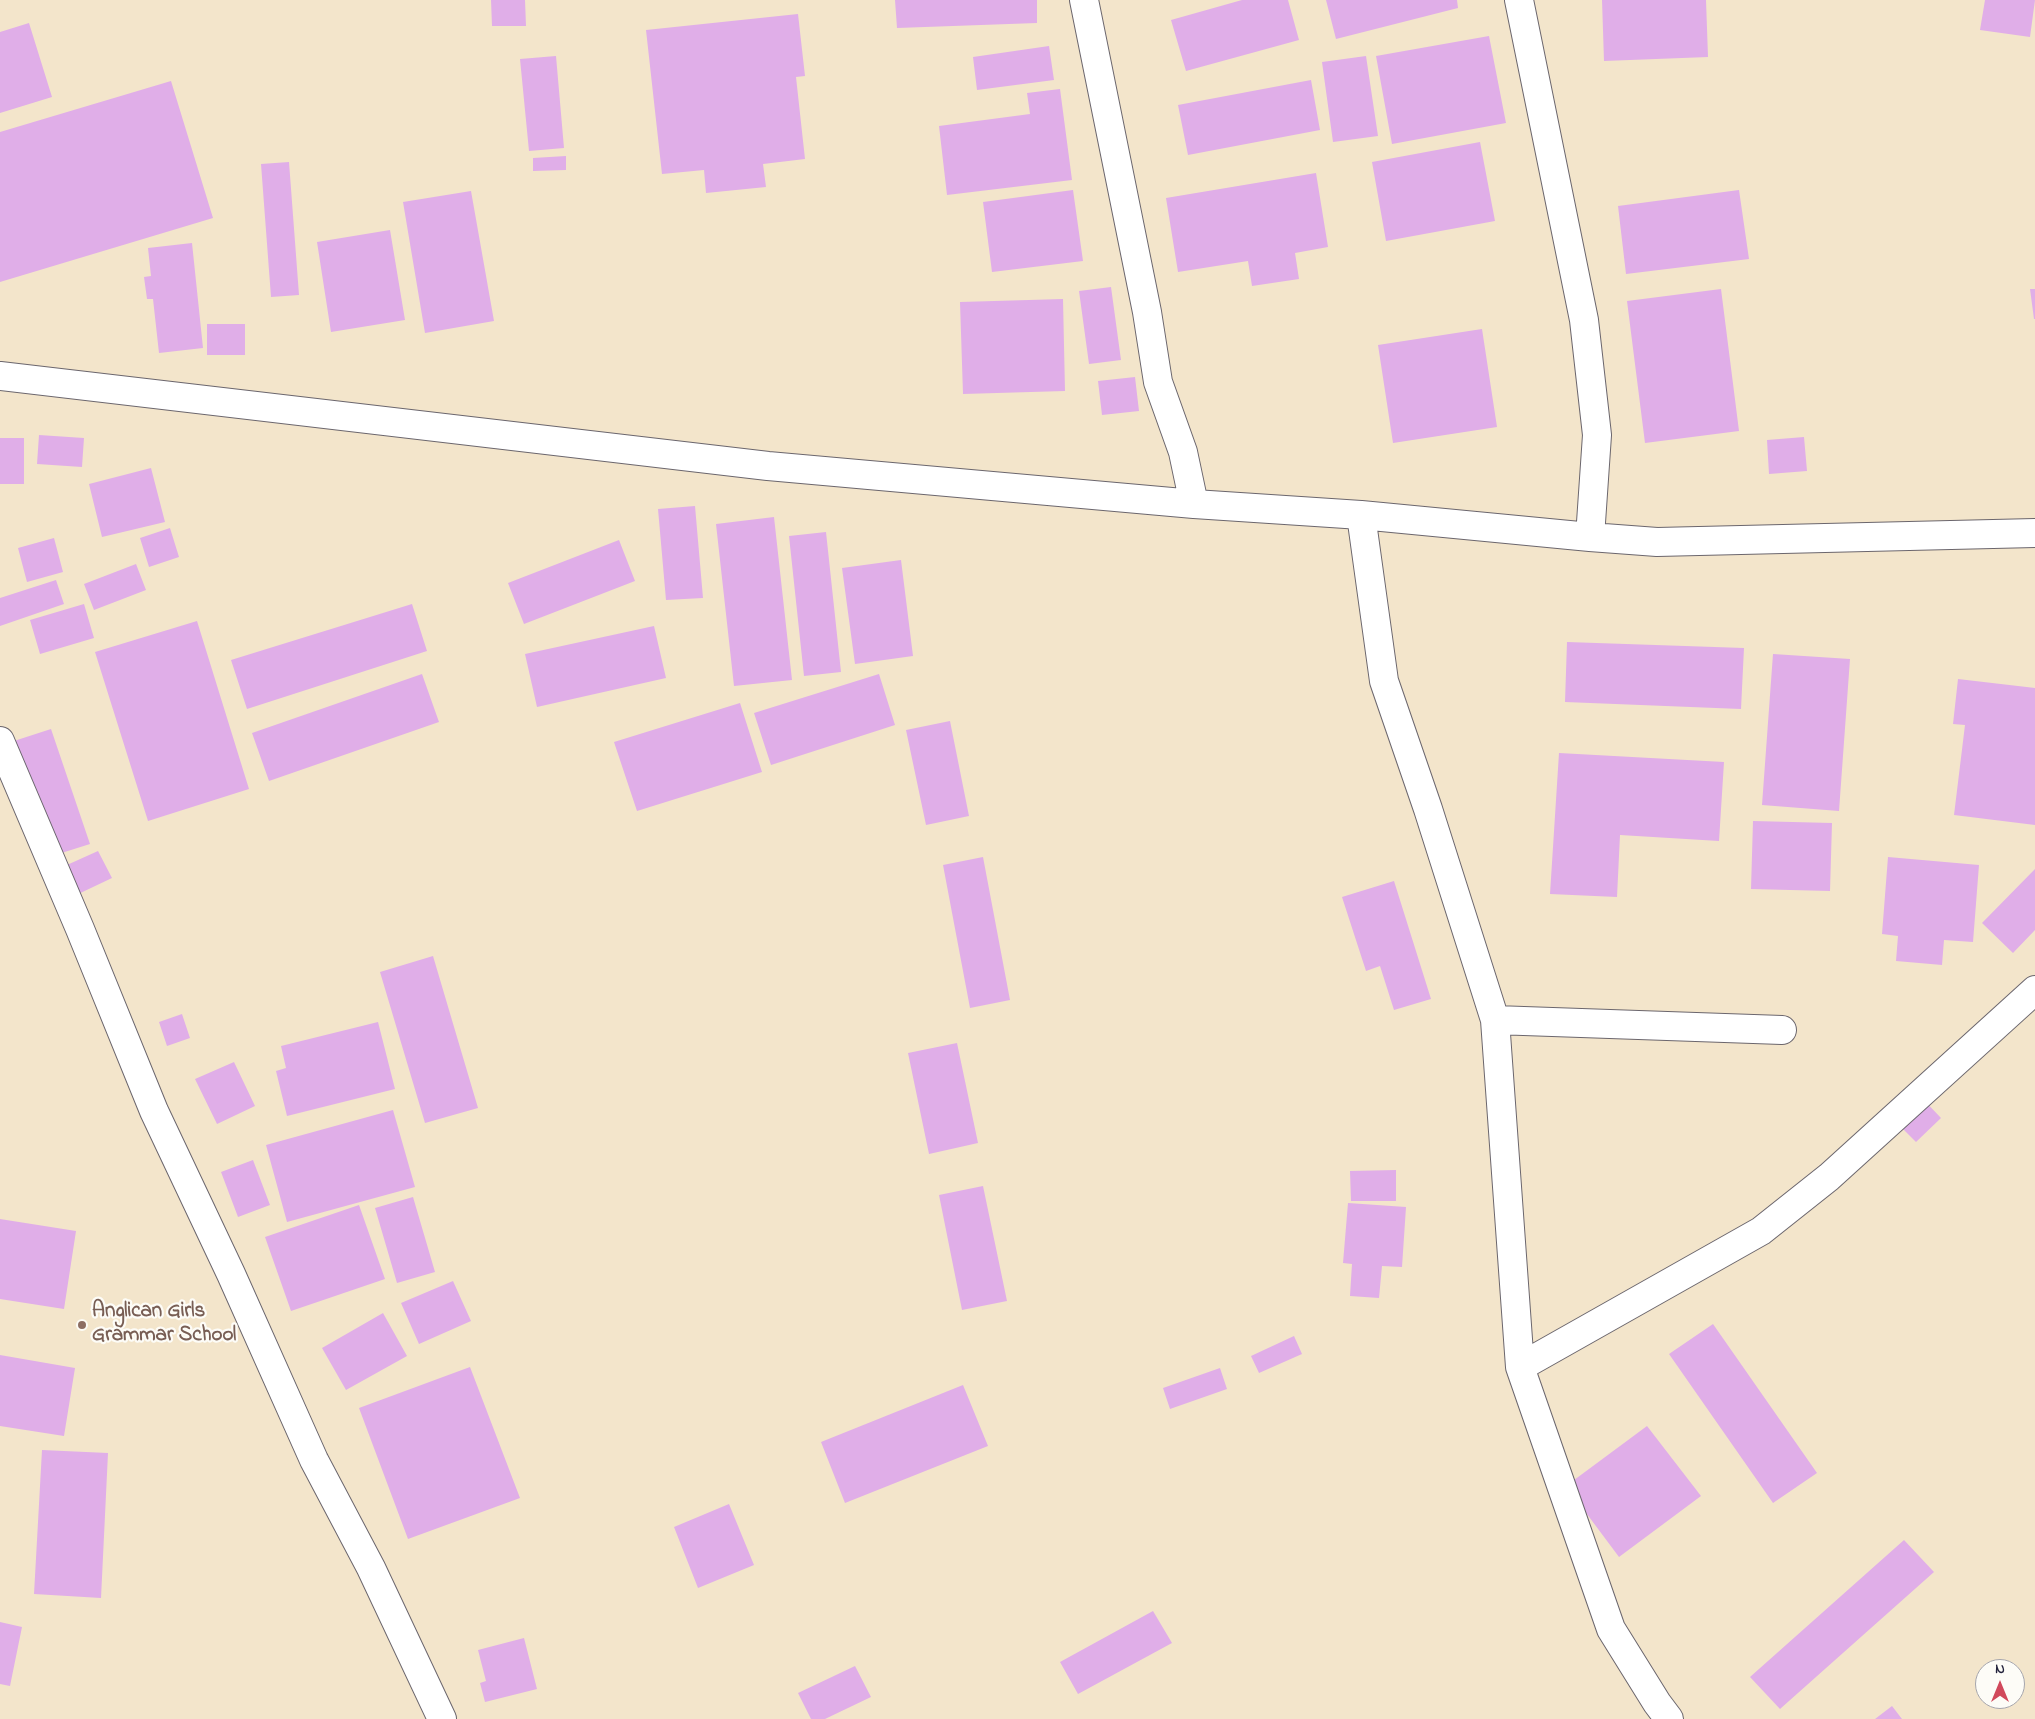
<!DOCTYPE html>
<html>
<head>
<meta charset="utf-8">
<style>
	body { margin:0 }
	#map { position:relative; width:2035px; height:1719px; overflow:hidden; background:#f3e5cb; font-family:"Indie Flower",sans-serif }
	canvas { display:block }
	.north { position:absolute; left:1975px; top:1659px; width:50px; height:50px; box-sizing:border-box; background:#fdfcf7; border:1px solid #a5a5ac; border-radius:50%; rotate:0deg; font-size:14px; font-weight:700; line-height:20px; text-align:center; color:#22223b }
	.north::after { content:''; display:block; margin:auto; width:18px; height:22px; background:#d1495b; clip-path:polygon(50% 0,100% 100%,50% 72%,0 100%) }
</style>
</head>
<body>
<div id="map">
<canvas width="2035" height="1719"></canvas>
<div class="north">N</div>
</div>
<script>
const ctx = document.querySelector('canvas').getContext('2d');
ctx.lineJoin = 'round';
function paint(path, color) { ctx.fillStyle = color; ctx.fill(path, 'evenodd'); }
const shape = rows => new Path2D(rows.map(r => 'M' + r).join(''));
function stroke(path, color, width, dash) { ctx.strokeStyle = color; ctx.lineWidth = width; ctx.lineCap = dash ? 'butt' : 'round'; ctx.setLineDash(dash || []); ctx.stroke(path); }
function drawText(font, color, halo, rows, align = 'center') {
  ctx.font = font + ' "Indie Flower",sans-serif'; ctx.lineWidth = 4.5; ctx.setLineDash([]); ctx.textBaseline = 'middle'; ctx.strokeStyle = halo; ctx.fillStyle = color; for (const [text, x, y, turn = 0] of rows) {
    ctx.save(); ctx.translate(x, y); ctx.rotate((+turn || 0) * Math.PI / 180); ctx.textAlign = isNaN(turn) ? turn : align; if (halo) ctx.strokeText(text, 0, 0); ctx.fillText(text, 0, 0); ctx.restore();
  }
}
paint(shape([
	[491,0,525,0,526,26,492,26],
	[895,0,1037,0,1037,23,897,28],
	[1242,0,1288,0,1299,40,1186,71,1171,20],
	[1326,0,1457,0,1458,8,1336,39],
	[1602,0,1706,0,1708,57,1604,61],
	[1985,0,2035,0,2030,37,1980,30],
	[798,14,805,76,796,77,805,159,763,164,766,187,706,193,704,170,662,174,646,30],
	[29,23,52,97,0,113,0,32],
	[1489,36,1506,123,1392,144,1376,56],
	[1049,46,1054,80,977,90,973,57],
	[556,56,564,148,529,151,520,59],
	[1366,56,1378,136,1333,142,1322,62],
	[1311,80,1320,130,1188,155,1178,105],
	[171,81,213,218,0,282,0,132],
	[1060,89,1072,180,947,195,939,126,1030,114,1027,93],
	[1480,142,1495,221,1386,241,1372,162],
	[566,156,566,170,533,171,533,158],
	[289,162,299,295,271,297,261,164],
	[1316,173,1328,247,1295,253,1299,279,1252,286,1248,261,1178,272,1166,198],
	[1073,190,1083,261,992,272,983,202],
	[1739,190,1749,259,1626,274,1618,206],
	[471,191,494,321,425,333,403,202],
	[390,230,405,320,331,332,317,242],
	[192,243,203,348,159,353,153,299,147,299,144,277,151,276,148,248],
	[1111,287,1121,360,1089,364,1079,291],
	[1721,289,1739,431,1645,443,1627,301],
	[2030,289,2035,289,2035,319,2034,319],
	[1063,299,1065,391,963,394,960,302],
	[207,324,245,324,245,355,207,355],
	[1482,329,1497,427,1393,443,1378,345],
	[1135,377,1139,411,1102,415,1098,381],
	[39,435,84,438,82,467,37,464],
	[1804,437,1807,471,1769,474,1767,440],
	[0,438,24,438,24,484,0,484],
	[151,468,165,522,102,537,89,484],
	[695,506,703,598,666,600,658,509],
	[774,517,792,680,734,686,716,524],
	[170,528,179,557,149,567,140,538],
	[826,532,841,672,804,676,789,536],
	[54,538,63,572,27,582,18,548],
	[619,540,635,581,524,624,508,583],
	[901,560,913,656,855,664,842,568],
	[136,564,146,590,94,610,84,584],
	[56,580,64,604,0,626,0,598],
	[84,604,94,638,40,654,30,620],
	[412,604,427,651,247,709,231,660],
	[197,621,249,789,148,821,95,652],
	[654,626,666,678,537,707,525,654],
	[1567,642,1744,648,1741,709,1565,702],
	[1773,654,1850,659,1839,811,1762,805],
	[422,674,439,722,269,781,252,733],
	[879,674,895,725,771,765,754,713],
	[1958,679,2035,688,2035,825,1954,815,1965,725,1953,724],
	[740,703,762,772,637,811,614,742],
	[950,721,969,816,926,825,906,730],
	[51,729,90,844,52,856,14,741],
	[1559,753,1724,762,1719,841,1620,835,1617,897,1550,894],
	[1753,821,1832,823,1830,891,1751,889],
	[98,851,112,878,72,897,58,869],
	[983,857,1010,1000,970,1008,943,865],
	[1888,857,1979,865,1973,942,1944,940,1942,965,1896,961,1898,936,1882,934],
	[2035,869,2035,930,2013,953,1982,923],
	[1394,881,1431,999,1394,1010,1380,966,1366,971,1342,897],
	[433,956,478,1108,425,1123,380,972],
	[182,1014,190,1038,167,1046,159,1022],
	[378,1022,395,1089,287,1116,276,1071,286,1068,281,1046],
	[957,1043,978,1143,929,1154,908,1053],
	[234,1062,255,1106,217,1124,195,1079],
	[1920,1096,1941,1118,1916,1142,1894,1120],
	[393,1110,415,1187,287,1222,266,1145],
	[253,1160,270,1205,238,1217,221,1172],
	[1396,1170,1396,1201,1351,1201,1350,1171],
	[983,1186,1007,1301,962,1310,939,1195],
	[413,1197,435,1272,397,1283,375,1208],
	[1348,1203,1406,1207,1402,1267,1382,1266,1379,1298,1350,1296,1352,1264,1343,1263],
	[359,1205,385,1279,291,1311,265,1237],
	[0,1219,76,1231,64,1309,0,1299],
	[453,1281,471,1321,419,1344,401,1303],
	[383,1313,407,1356,346,1390,322,1348],
	[1713,1324,1817,1473,1773,1503,1669,1354],
	[1294,1336,1302,1354,1259,1373,1251,1356],
	[0,1355,75,1368,64,1436,0,1426],
	[470,1367,520,1498,408,1539,359,1408],
	[1220,1368,1227,1389,1170,1409,1163,1388],
	[963,1385,988,1446,845,1503,821,1442],
	[1647,1426,1701,1496,1619,1557,1566,1486],
	[42,1450,108,1453,101,1598,34,1594],
	[729,1504,754,1565,698,1588,674,1527],
	[1904,1540,1934,1572,1780,1709,1750,1677],
	[1153,1611,1172,1643,1078,1694,1060,1662],
	[0,1622,22,1627,10,1686,0,1684],
	[524,1638,537,1689,485,1702,480,1683,486,1681,478,1650],
	[855,1666,871,1697,825,1719,811,1719,798,1693],
	[1892,1706,1902,1719,1875,1719]
]), '#e0aee8');
const minor = shape([
	[1084,0,1147,312,1158,382,1183,452,1194,504],
	[1519,0,1584,320,1597,435,1590,537],
	[0,376,768,466,1194,504,1361,515,1590,537,1657,542,2035,533],
	[1361,515,1384,681,1428,809,1495,1020,1520,1367,1611,1629,1657,1703,1669,1719],
	[1495,1020,1782,1030],
	[1520,1367,1761,1231,1829,1177,2035,990]
]);
const tertiary = shape([
	[0,741,80,929,154,1111,231,1274,314,1460,371,1568,442,1719]
]);
stroke(minor, '#6b666d', 30);
stroke(tertiary, '#6b666d', 30);
stroke(minor, '#fff', 28);
stroke(tertiary, '#fff', 28);
for (const [x, y, r, color] of [
	[82,1325,5,"#8d6e63"]
]) { const dot = new Path2D(); dot.arc(x, y, r, 0, 2 * Math.PI); ctx.fillStyle = color; ctx.fill(dot); stroke(dot, '#fdfcf7', 2); }
drawText('bold 21px', '#785e54', '#fdfcf7', [
	["Anglican Girls",92,1313],
	["Grammar School",92,1337]
], 'left');
</script>
</body>
</html>
